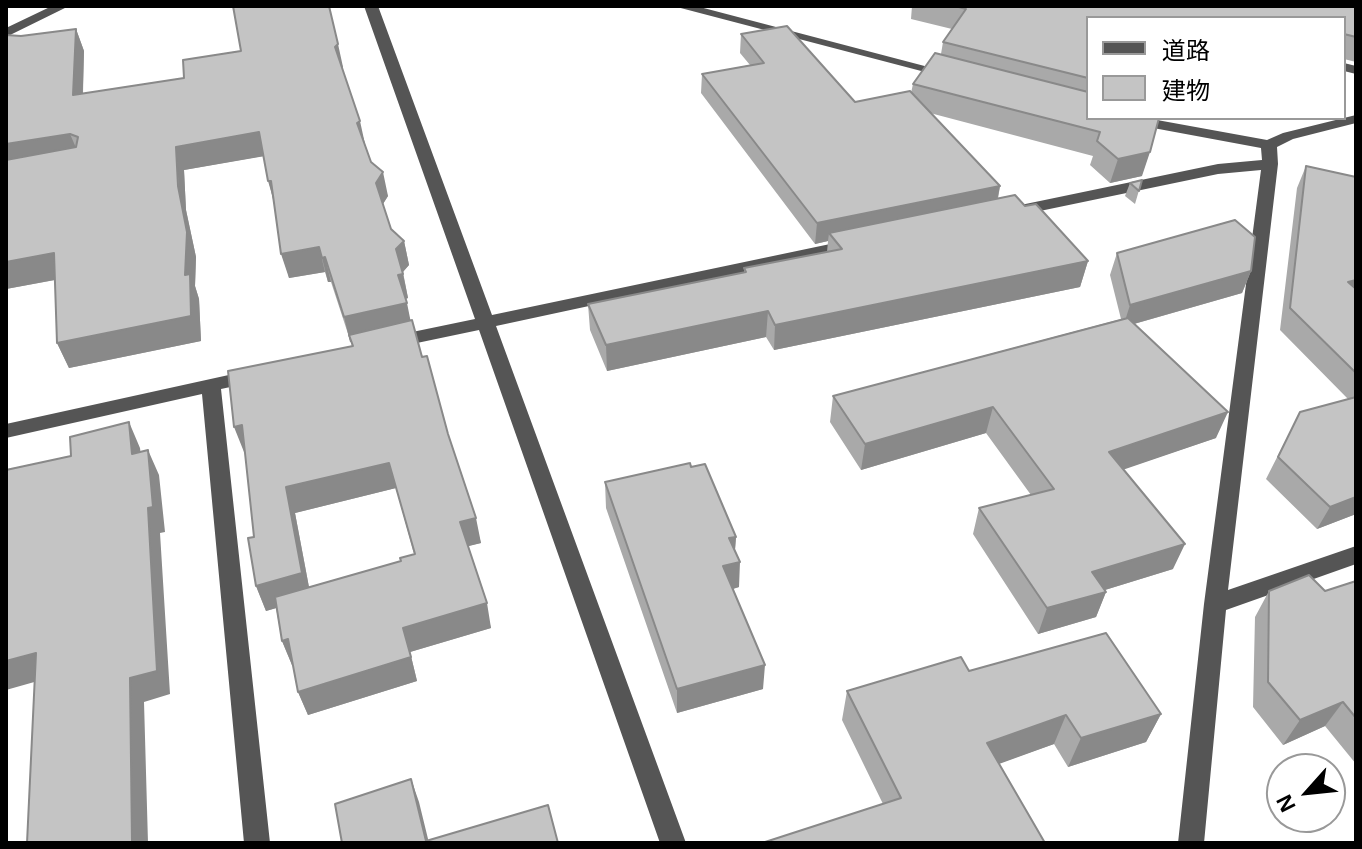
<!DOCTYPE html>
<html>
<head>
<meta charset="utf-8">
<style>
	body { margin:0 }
	#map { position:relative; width:1362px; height:849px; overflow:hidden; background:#fff; font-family:Arial,"Noto Sans JP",sans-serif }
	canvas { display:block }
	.frame { position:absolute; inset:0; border:8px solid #000; pointer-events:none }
	.legend { position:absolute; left:1086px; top:16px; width:260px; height:104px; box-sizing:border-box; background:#fff; border:2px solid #999; margin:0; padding:10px 14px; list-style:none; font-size:24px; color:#000 }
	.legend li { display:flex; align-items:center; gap:16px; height:40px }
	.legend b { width:40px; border:2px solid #999 }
	.north { position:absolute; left:1266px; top:753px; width:80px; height:80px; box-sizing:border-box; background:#fff; border:2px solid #999; border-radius:50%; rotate:243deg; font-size:22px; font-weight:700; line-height:32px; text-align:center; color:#000 }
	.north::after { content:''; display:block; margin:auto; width:28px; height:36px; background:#000; clip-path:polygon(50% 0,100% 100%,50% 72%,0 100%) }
</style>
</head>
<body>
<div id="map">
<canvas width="1362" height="849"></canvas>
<div class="frame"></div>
<ul class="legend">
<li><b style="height:10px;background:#555"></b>道路</li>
<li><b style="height:22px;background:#c4c4c4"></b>建物</li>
</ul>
<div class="north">N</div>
</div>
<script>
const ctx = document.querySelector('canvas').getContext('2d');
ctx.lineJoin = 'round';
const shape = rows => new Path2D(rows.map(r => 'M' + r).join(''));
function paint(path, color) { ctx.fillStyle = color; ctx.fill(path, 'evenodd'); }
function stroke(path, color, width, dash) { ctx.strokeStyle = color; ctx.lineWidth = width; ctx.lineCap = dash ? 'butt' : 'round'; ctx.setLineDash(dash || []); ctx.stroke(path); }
paint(shape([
	[52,6,69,6,6,37,6,28,52,6],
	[364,6,378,6,492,315,854,239,862,244,854,249,496,326,686,843,660,843,479,330,393,348,384,342,393,336,475,319,364,6],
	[673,6,696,6,955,74,948,78,673,6],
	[1344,63,1356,66,1356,74,1344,71,1344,63],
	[1356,115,1356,123,1293,139,1277,147,1278,164,1228,590,1356,546,1356,564,1226,610,1204,843,1178,843,1204,604,1261,170,1218,174,1011,217,1003,212,1011,207,1218,164,1262,160,1261,148,1121,122,1114,118,1146,118,1267,140,1283,133,1356,115],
	[256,369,266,375,263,380,221,389,270,843,244,843,202,394,6,438,6,424,256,369]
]), '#555');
paint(shape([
	[912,6,1356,6,1356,62,1344,59,1344,18,1088,18,1088,118,1142,176,1110,183,1090,165,1093,156,930,113,1000,186,998,199,1025,206,1088,261,1080,287,774,350,766,337,607,371,590,330,588,304,744,273,744,268,827,252,828,241,815,244,701,93,702,74,750,65,740,53,741,34,855,102,911,93,913,84,941,54,943,42,952,29,911,19],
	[76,29,84,51,83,94,343,67,342,68,365,144,371,162,388,196,383,204,391,229,404,241,409,265,403,272,408,298,405,299,410,321,448,434,481,543,468,546,491,628,410,652,417,681,308,715,298,692,293,665,292,665,282,641,276,608,266,611,256,586,254,537,245,452,244,452,352,346,331,282,328,282,325,272,289,278,274,204,263,156,184,170,186,210,196,257,195,286,199,299,201,341,69,368,57,343,55,280,6,289,21,36],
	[396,488,414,554,401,561,309,587,295,513],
	[1306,166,1356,177,1356,514,1317,529,1266,479,1300,412,1348,399,1280,330,1297,188],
	[1142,180,1135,204,1125,196,1130,183],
	[1117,253,1251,271,1242,293,1134,324,1216,438,1123,469,1173,569,1105,590,1106,592,1096,617,1038,634,973,534,979,508,1031,495,986,433,861,470,830,422,833,396,1121,319,1110,275],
	[605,482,736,537,735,550,739,587,733,589,763,689,677,713,606,508],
	[1356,581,1356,764,1325,726,1283,745,1253,707,1255,617,1269,591,1325,591],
	[969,671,1161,714,1146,742,1068,767,1054,744,883,804,842,720,847,691]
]), '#a9a9a9');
paint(shape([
	[76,29,84,51,82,118,73,95],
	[338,44,343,67,340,70,335,47],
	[360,121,365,144,357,123],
	[259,132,265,156,184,170,186,210,196,257,195,286,199,299,201,341,69,368,57,343,185,275,176,147],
	[70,134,80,157,6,170,6,144],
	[1150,152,1142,176,1110,183,1118,159],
	[383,172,388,196,381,207,376,183],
	[268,181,271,181,275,205],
	[1000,186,996,206,829,233,828,241,815,244,817,223],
	[404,241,409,265,401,274,396,249],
	[319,247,325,272,289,278,281,254],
	[54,253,65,278,6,289,6,262],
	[325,257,331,282,328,282,322,258],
	[1088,261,1080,287,774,350,775,325],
	[1251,271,1242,293,1123,327,1130,305],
	[403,274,408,298,403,300,398,275],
	[1356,280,1356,299,1348,282],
	[407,303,412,328,350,342,344,317],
	[768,311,766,337,607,371,606,345],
	[993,407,986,433,861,470,865,444],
	[1228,412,1216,438,1099,478,1109,452],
	[129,422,140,448,144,479,132,454],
	[242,425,252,450,244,452,234,427],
	[148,450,159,475,165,532,160,533,170,694,144,702,148,843,132,843,130,678,148,508],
	[389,463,396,488,295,513,311,598,266,611,256,586,286,487],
	[1356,497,1356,514,1317,529,1330,507],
	[476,518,481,543,465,547,460,522],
	[736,537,734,562,729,538],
	[1185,544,1173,569,1082,597,1092,572],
	[740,562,739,587,722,592,723,566],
	[1106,592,1096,617,1038,634,1047,608],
	[487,603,491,628,410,652,417,681,308,715,298,692,403,628],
	[288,639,298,663,292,665,282,641],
	[36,653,52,677,6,690,6,661],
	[765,665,763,689,677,713,677,689],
	[1343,702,1325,726,1283,745,1300,720],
	[1161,714,1146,742,1068,767,1081,738],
	[1066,715,1054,744,977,772,987,743],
	[411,779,419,802,429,843,427,843]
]), '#898989');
const building = shape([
	[233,6,329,6,338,44,335,47,360,121,357,123,371,162,383,172,376,183,391,229,404,241,396,249,403,274,398,275,407,303,344,317,325,257,322,258,319,247,281,254,271,181,268,181,259,132,176,147,178,186,187,232,185,275,190,274,191,316,57,343,54,253,6,262,6,160,76,147,78,137,70,134,6,144,6,35,21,36,76,29,73,95,184,78,183,60,241,51,233,6],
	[955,6,1356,6,1356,37,1344,34,1344,18,1088,18,1088,78,943,42,966,9,955,6],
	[787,26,855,102,910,91,1000,186,817,223,702,74,764,63,741,34,787,26],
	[935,53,1088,92,1088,118,1159,118,1150,152,1118,159,1097,141,1100,132,913,84,935,53],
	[1306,166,1356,177,1356,280,1348,282,1356,289,1356,373,1290,308,1306,166],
	[1142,180,1139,191,1130,183,1142,180],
	[1015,195,1025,206,1036,204,1088,261,775,325,768,311,606,345,588,304,746,272,744,268,842,249,829,233,1015,195],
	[1235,220,1255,237,1251,271,1130,305,1117,253,1235,220],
	[1128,318,1228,412,1109,452,1185,544,1092,572,1106,592,1047,608,979,508,1054,489,993,407,865,444,833,396,1128,318],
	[412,320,422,357,427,356,448,434,476,518,460,522,487,603,403,628,411,657,298,692,288,639,282,641,275,597,401,561,400,558,415,554,389,463,286,487,302,573,256,586,248,538,254,537,242,425,234,427,228,371,353,346,349,335,412,320],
	[1356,397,1356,497,1330,507,1278,457,1300,412,1356,397],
	[129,422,132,454,148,450,153,507,148,508,157,671,130,678,132,843,27,843,36,653,6,661,6,470,71,456,70,437,129,422],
	[690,463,691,467,705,464,736,537,729,538,740,562,723,566,765,665,677,689,605,482,690,463],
	[1309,575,1325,591,1356,581,1356,718,1343,702,1300,720,1268,682,1269,591,1309,575],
	[1106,633,1161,714,1081,738,1066,715,987,743,1045,843,762,843,901,798,847,691,961,657,969,671,1106,633],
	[411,779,426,841,548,805,558,843,342,843,335,804,411,779]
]);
paint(building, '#c4c4c4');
stroke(building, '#898989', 2);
</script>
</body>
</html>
